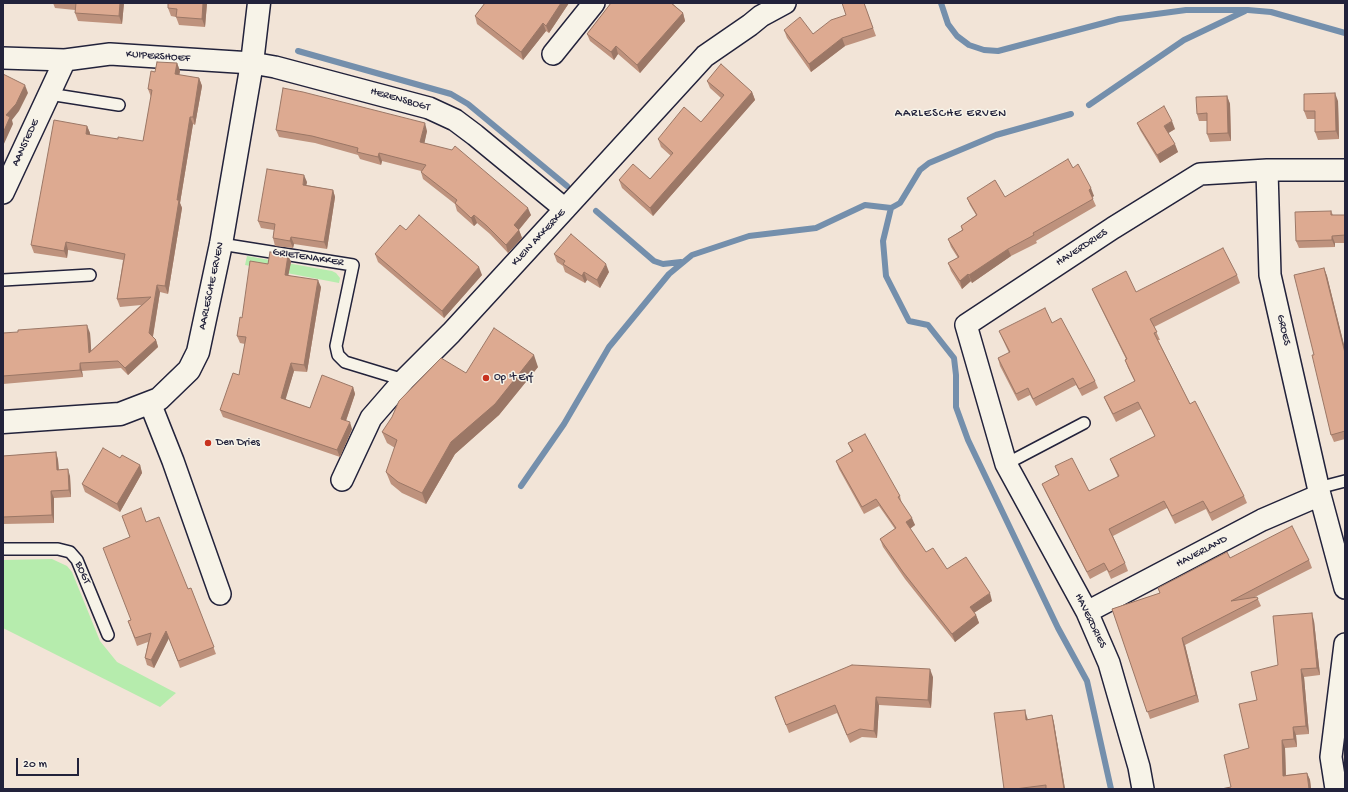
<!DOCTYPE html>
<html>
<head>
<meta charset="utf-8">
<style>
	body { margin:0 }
	#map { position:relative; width:1348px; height:792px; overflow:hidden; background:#f2e4d7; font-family:"Gochi Hand",sans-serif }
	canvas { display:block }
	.frame { position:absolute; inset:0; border:4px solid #22223b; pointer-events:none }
	.scale { position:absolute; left:16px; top:758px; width:63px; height:18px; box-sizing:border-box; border:2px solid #22223b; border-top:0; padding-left:5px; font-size:12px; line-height:14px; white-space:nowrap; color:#22223b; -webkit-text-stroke:3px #f7f3e8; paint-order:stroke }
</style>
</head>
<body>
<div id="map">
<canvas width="1348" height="792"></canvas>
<div class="frame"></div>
<div class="scale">20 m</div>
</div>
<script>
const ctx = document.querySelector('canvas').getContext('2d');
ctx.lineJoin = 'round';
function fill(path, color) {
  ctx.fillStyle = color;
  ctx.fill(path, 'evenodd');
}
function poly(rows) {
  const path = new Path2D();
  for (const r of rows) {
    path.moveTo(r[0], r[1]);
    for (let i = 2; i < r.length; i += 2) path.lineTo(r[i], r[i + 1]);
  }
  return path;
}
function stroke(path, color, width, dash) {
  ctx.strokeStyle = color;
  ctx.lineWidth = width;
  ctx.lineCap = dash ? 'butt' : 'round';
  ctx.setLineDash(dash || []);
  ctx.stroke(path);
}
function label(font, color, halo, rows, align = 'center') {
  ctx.font = font + ' "Gochi Hand",sans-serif';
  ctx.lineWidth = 3;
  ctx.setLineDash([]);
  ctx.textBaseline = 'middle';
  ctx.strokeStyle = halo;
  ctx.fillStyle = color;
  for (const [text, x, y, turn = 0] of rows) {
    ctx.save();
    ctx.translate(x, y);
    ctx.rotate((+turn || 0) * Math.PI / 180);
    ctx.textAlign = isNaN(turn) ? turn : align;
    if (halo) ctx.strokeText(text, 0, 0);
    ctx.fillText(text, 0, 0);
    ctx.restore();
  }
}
fill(poly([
	[247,256,332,271,336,273,340,278,339,283,245,265],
	[52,559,67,566,72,572,100,641,117,662,176,693,160,707,3,628,3,560]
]), '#b6ecad');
stroke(poly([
	[941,3,948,24,957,36,969,45,984,50,998,51,1119,19,1186,10,1248,10,1271,12,1345,33],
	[298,51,451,94,468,104,567,186],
	[1089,105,1184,40,1245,11],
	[891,208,883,241,886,276,909,321,928,325,954,358,956,375,956,407,968,440,1058,628,1087,681,1111,789],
	[596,211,654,261,663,264,681,262],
	[521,486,564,424,609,347,669,274,692,255,749,236,816,228,865,205,891,208,900,203,920,170,929,163,996,135,1071,114]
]), '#748fac', 6);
const lane = poly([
	[49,94,119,105],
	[221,244,353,265,336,346,338,355,345,362,404,380],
	[3,280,90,275],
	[1006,464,1084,423],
	[1318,488,1345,481],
	[3,549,58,549,70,552,77,560,108,635]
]);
const street = poly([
	[553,54,594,3],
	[3,58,65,60,110,54,252,63,275,67,429,108,455,120,475,135,565,209],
	[1267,170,1270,275,1320,495,1345,588],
	[3,193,65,60],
	[150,403,173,461,220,594],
	[342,480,371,418,404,380,451,333,565,209,705,56,750,25,761,16,785,3],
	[1087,612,1262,520,1320,495],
	[1143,789,1139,767,1109,663,1087,612,1006,464,966,325,1113,228,1200,174,1267,170,1345,170],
	[1336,789,1331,757,1345,644]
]);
const secondary = poly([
	[3,422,120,414,159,399,189,370,198,352,221,244,252,63,259,3]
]);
stroke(lane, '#22223b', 14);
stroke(street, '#22223b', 24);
stroke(secondary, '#22223b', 25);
stroke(lane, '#f7f3e8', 11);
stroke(street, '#f7f3e8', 21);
stroke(secondary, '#f7f3e8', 22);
fill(poly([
	[53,3,124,3,122,24,78,21,75,13,75,10,55,8],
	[168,3,207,3,205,27,179,25,176,17,171,16,168,8],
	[485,3,569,3,549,33,546,31,523,60,477,24,475,16],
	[611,3,672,3,683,13,685,21,640,73,618,54,614,60,590,41,587,34],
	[864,3,876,36,845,46,811,72,787,38,784,30,813,34,846,15],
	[177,63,180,71,179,75,199,78,202,86,195,125,193,124,180,203,182,208,168,294,160,292,153,337,156,340,158,347,128,375,121,368,82,371,83,377,3,384,3,393,3,333,90,333,91,351,141,305,120,307,117,299,123,260,68,250,67,258,34,253,31,245,87,126,90,133,90,135,118,139,143,141,151,97,148,89,155,72],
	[707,81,752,92,755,100,653,216,622,188,619,180,650,179,671,156,661,147,658,139,701,122,721,98,710,88],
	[1227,96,1230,104,1231,141,1210,142,1207,134,1207,121,1199,121,1197,114],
	[1338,101,1339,139,1318,140,1315,132,1315,119,1307,119,1304,111],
	[1137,123,1175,129,1168,133,1178,152,1160,163,1140,130],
	[276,130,427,131,424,143,531,215,519,230,522,238,508,253,490,234,477,223,474,226,457,211,455,204,423,179,421,172,421,171,382,161,381,165,360,159,358,155,315,143,279,137],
	[1073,168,1094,196,1092,197,1096,206,1036,241,1037,243,1011,256,972,283,971,281,962,289,951,271,948,263,958,258,951,247,948,239,962,230,961,226,976,215,970,205,967,198,1005,197],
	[307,182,306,185,333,190,335,197,327,249,294,244,293,248,275,246,273,238,274,230,261,228,258,221],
	[1331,211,1333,215,1345,215,1345,243,1335,243,1335,247,1299,248,1296,241],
	[406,230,482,275,444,318,378,262,375,254],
	[554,254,609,272,600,288,587,280,585,283,565,272,563,266,557,262],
	[288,255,291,262,288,275,321,287,307,372,294,371,285,399,310,408,353,387,355,394,346,421,352,429,340,457,223,417,220,410,239,375,245,344,240,343,237,336,268,264],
	[1324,268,1327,276,1345,349,1345,439,1334,442,1331,435,1314,355],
	[1237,275,1240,283,1154,327,1160,340,1158,340,1190,404,1244,496,1247,503,1212,521,1206,509,1175,524,1167,508,1113,536,1125,563,1128,571,1111,579,1107,570,1090,579,1045,491,1042,484,1059,475,1055,466,1089,491,1118,477,1113,466,1110,459,1155,436,1141,409,1116,422,1107,404,1104,397,1135,382,1128,368,1125,360,1126,359,1095,296,1092,289,1136,292],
	[1052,323,1095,381,1098,388,1082,396,1076,385,1036,406,1030,395,1018,401,1000,366,998,358,1009,353,1002,338,999,331],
	[538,367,499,415,455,454,426,504,402,493,391,484,386,472,395,448,387,443,382,432,466,373],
	[848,443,900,496,902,504,915,525,910,529,926,552,947,569,992,601,974,613,976,615,979,623,955,642,905,579,883,547,880,539,895,529,879,506,864,514,839,469,836,461,852,452],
	[56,452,58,460,59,470,70,476,71,497,54,498,54,523,3,524,3,456],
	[120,458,140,465,142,473,120,512,85,492,82,484],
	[146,522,188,589,191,588,216,654,180,668,169,638,154,668,147,665,145,658,148,642,137,646,128,621,131,620],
	[1230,558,1309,560,1312,568,1255,597,1257,597,1261,606,1185,645,1199,702,1150,719,1112,609,1160,593,1158,588],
	[1314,621,1320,675,1304,677,1309,734,1296,735,1297,747,1285,748,1286,775,1307,773,1310,780,1311,789,1221,789,1231,787,1249,748,1257,700,1278,665],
	[933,677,931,708,879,705,877,738,862,737,850,743,837,713,789,733,775,697],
	[1052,715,1054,723,1065,789,1004,789,1027,717,1028,720]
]), '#be927d');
fill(poly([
	[120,3,124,3,122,24,119,16],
	[203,3,207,3,205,27,202,19],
	[561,3,569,3,549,33,546,26],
	[683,13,685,21,640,73,637,65],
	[543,23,546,31,523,60,521,52],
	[842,38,845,46,811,72,809,64],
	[616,46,618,54,614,60,611,52],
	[177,63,180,71,178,82,175,74],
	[199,78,202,86,195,125,193,117],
	[25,85,28,93,19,111,12,120,13,124,3,146,3,133,6,115],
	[752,92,755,100,653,216,650,208],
	[1335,93,1338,101,1339,139,1336,131],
	[1227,96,1230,104,1231,141,1228,133],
	[190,117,193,124,180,203,182,208,168,294,165,286,177,200],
	[1172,121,1175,129,1167,134,1164,126],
	[425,123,427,131,423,150,420,142],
	[87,126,90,133,89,141,86,134],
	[1175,144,1178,152,1160,163,1157,155],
	[379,153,382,161,381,165,378,157],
	[304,175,307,182,305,192,303,185],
	[1091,188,1094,196,1091,198,1089,190],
	[333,190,335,197,327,249,324,242],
	[528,208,531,215,516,233,514,225],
	[474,215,477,223,474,226,471,218],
	[519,230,522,238,508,253,506,245],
	[1332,236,1335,243,1335,247,1332,240],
	[291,237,294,244,293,248,290,241],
	[66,242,68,250,67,258,64,251],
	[1008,249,1011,256,972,283,969,275],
	[288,255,291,262,287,282,285,275],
	[606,264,609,272,600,288,597,280],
	[479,267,482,275,444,318,442,311],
	[1324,268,1327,276,1345,349,1345,353],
	[584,272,587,280,585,283,582,276],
	[968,274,971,281,962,289,960,281],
	[318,280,321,287,307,372,304,365],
	[157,285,160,292,152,341,149,333],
	[87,325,90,333,92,361,89,353],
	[156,340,158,347,128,375,125,368],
	[534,355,538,367,499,415,455,454,426,504,422,493,451,442],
	[80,363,82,371,83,377,80,370],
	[291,363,294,371,284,405,281,398],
	[353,387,355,394,344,426,341,419],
	[350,422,352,429,340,457,337,450],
	[56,452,58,460,59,477,57,470],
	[140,465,142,473,120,512,117,504],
	[68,469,70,476,71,497,69,490],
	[51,491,54,498,54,523,52,515],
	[912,518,915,525,908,530,906,522],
	[990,593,992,601,972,614,970,607],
	[1312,613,1314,621,1320,675,1317,668],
	[976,615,979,623,955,642,952,634],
	[166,631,169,638,154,668,151,660],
	[1182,638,1185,645,1199,702,1196,695],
	[930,669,933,677,931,708,928,700],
	[1301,669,1304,677,1309,734,1306,726],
	[876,697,879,705,877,738,874,731],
	[1025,710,1027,717,1029,727,1026,720],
	[1052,715,1054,723,1065,789,1064,789],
	[1293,727,1296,735,1297,747,1294,739],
	[1282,740,1285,748,1286,783,1283,776],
	[1307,773,1310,780,1311,789,1309,789]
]), '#9b7766');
const building = poly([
	[76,3,120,3,119,16,75,13,76,3],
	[168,3,203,3,202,19,176,17,177,9,168,8,168,3],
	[485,3,561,3,546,26,543,23,521,52,475,16,485,3],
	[611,3,671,3,683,13,637,65,616,46,611,52,587,34,611,3],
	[842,3,864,3,873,28,842,38,809,64,784,30,800,17,813,34,831,20,846,15,842,3],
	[157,62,177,63,175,74,199,78,193,117,190,117,177,200,179,200,165,286,157,285,149,333,156,340,125,368,118,361,80,363,80,370,3,376,3,333,18,332,18,330,87,325,89,353,151,297,117,299,125,254,66,242,64,251,31,245,54,120,87,126,86,134,118,139,118,137,143,141,152,90,148,89,151,71,155,72,157,62],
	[721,64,752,92,650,208,619,180,633,164,650,179,673,153,658,139,684,107,701,122,724,95,707,81,721,64],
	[3,74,25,85,16,104,6,115,10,117,3,133,3,74],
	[283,88,303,92,425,123,420,142,452,150,455,146,528,208,514,225,519,230,506,245,487,226,474,215,471,218,455,203,457,200,421,172,426,165,379,153,378,157,357,152,358,148,312,136,276,130,283,88],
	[1335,93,1336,131,1315,132,1315,111,1304,111,1304,94,1335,93],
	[1227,96,1228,133,1207,134,1207,113,1197,114,1196,97,1227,96],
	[1164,106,1172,121,1164,126,1175,144,1157,155,1137,123,1164,106],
	[1068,159,1073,168,1078,164,1091,188,1089,190,1093,199,1033,233,1034,235,1008,249,969,275,968,274,960,281,948,263,959,257,948,239,963,230,961,226,977,215,967,198,995,180,1005,197,1068,159],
	[267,169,304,175,303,185,333,190,324,242,291,237,290,241,273,238,275,224,258,221,267,169],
	[1331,211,1331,215,1345,215,1345,235,1332,236,1332,240,1296,241,1295,212,1331,211],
	[419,215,479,267,442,311,375,254,400,225,406,230,419,215],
	[571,234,606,264,597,280,584,272,582,276,563,264,565,261,554,254,571,234],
	[1223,248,1237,275,1150,319,1157,332,1154,333,1190,404,1195,401,1244,496,1210,513,1203,501,1172,516,1164,501,1109,529,1125,563,1109,572,1104,563,1087,572,1042,484,1059,475,1055,466,1072,458,1089,491,1119,476,1110,459,1155,436,1138,402,1113,414,1104,397,1135,381,1125,360,1127,359,1092,289,1126,271,1136,292,1223,248],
	[270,252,288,255,285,275,318,280,304,365,291,363,281,398,310,408,322,375,353,387,341,419,350,422,337,450,220,410,233,373,239,375,246,337,237,336,240,317,242,318,250,261,268,264,270,252],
	[1324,268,1345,353,1345,431,1331,435,1312,355,1314,355,1294,275,1324,268],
	[1045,308,1052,323,1061,318,1095,381,1079,389,1073,378,1033,399,1028,388,1016,394,998,358,1010,352,999,331,1045,308],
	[494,328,534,355,495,404,451,442,422,493,398,482,386,472,397,440,382,432,392,417,399,401,441,358,466,373,494,328],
	[865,434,900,496,898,497,912,518,906,522,926,552,933,548,947,569,966,557,990,593,970,607,976,615,952,634,903,572,880,539,896,528,876,499,862,507,836,461,853,451,848,443,865,434],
	[103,448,120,458,122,455,140,465,117,504,82,484,103,448],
	[56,452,57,470,68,469,69,490,51,491,52,515,3,517,3,456,56,452],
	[141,508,146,522,159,517,188,589,191,588,214,647,178,661,166,631,151,660,145,658,151,633,135,638,128,621,131,620,103,548,130,537,122,516,141,508],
	[1292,526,1309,560,1231,601,1257,597,1258,599,1182,638,1196,695,1147,712,1112,609,1160,593,1158,588,1227,552,1230,558,1292,526],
	[1312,613,1317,668,1301,669,1306,726,1293,727,1294,739,1282,740,1283,776,1307,773,1309,789,1221,789,1231,787,1224,755,1249,748,1239,704,1257,700,1251,672,1278,665,1273,616,1312,613],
	[852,665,930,669,928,700,876,697,874,731,860,729,847,735,835,705,786,725,775,697,852,665],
	[1025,710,1026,720,1052,715,1064,789,1046,789,1046,785,1015,789,1004,789,994,713,1025,710]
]);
fill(building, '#ddaa91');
stroke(building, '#9b7766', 1);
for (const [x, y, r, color] of [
	[486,378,4,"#c8321e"],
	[208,443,4,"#c8321e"]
]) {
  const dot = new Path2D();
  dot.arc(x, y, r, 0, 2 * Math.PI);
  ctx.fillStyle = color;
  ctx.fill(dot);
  stroke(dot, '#f7f3e8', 1.5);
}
label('11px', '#22223b', '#f7f3e8', [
	["KUIPERSHOEF",158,57,4],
	["HERENSBOGT",400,100,16],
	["AANSTEDE",26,143,-65],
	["KLEIN AKKERKE",539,238,-47],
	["HAVERDRIES",1082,248,-33],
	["GRIETENAKKER",308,258,9],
	["AARLESCHE ERVEN",212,286,-78],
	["GROES",1283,330,77],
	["HAVERLAND",1202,552,-28],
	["BOGT",82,573,66],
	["HAVERDRIES",1090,621,64]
]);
label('11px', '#22223b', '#f7f3e8', [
	["Op 't Erf",494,378],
	["Den Dries",216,443]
], 'left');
ctx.letterSpacing = '1px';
label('12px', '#22223b', '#f7f3e8', [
	["AARLESCHE ERVEN",951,114]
]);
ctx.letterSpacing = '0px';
</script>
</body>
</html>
